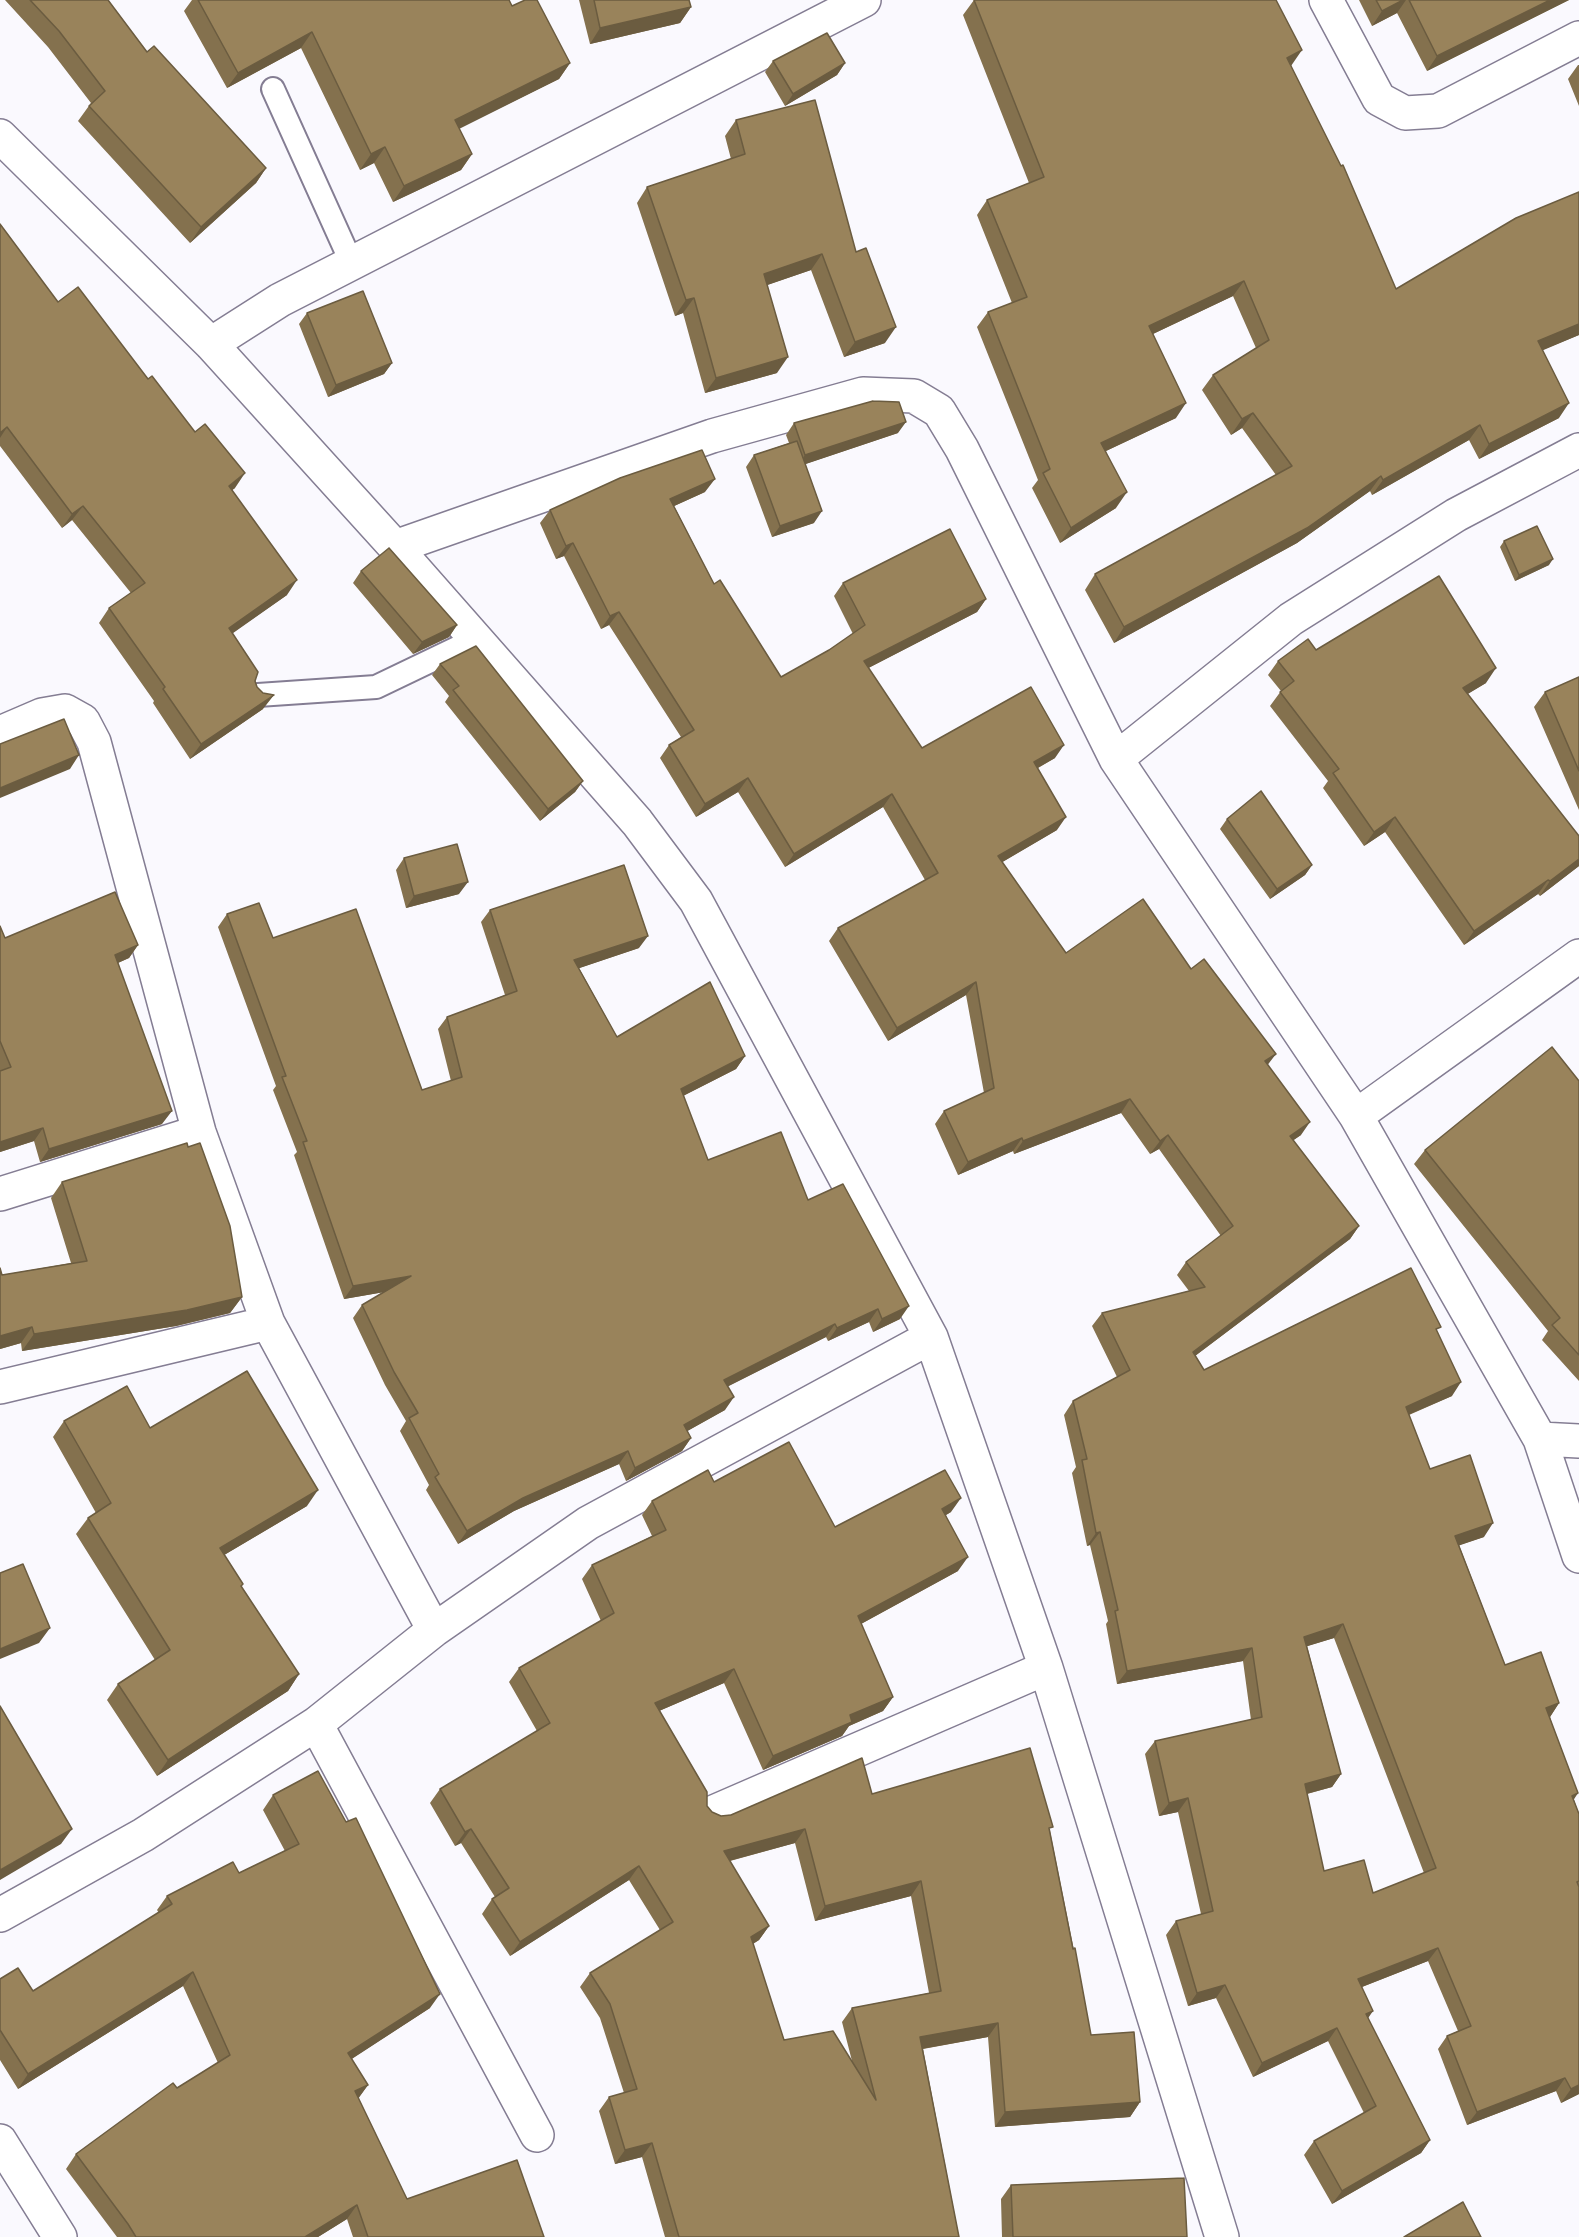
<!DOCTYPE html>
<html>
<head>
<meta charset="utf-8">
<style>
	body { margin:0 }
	canvas { display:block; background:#faf9fe }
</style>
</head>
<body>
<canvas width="1579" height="2237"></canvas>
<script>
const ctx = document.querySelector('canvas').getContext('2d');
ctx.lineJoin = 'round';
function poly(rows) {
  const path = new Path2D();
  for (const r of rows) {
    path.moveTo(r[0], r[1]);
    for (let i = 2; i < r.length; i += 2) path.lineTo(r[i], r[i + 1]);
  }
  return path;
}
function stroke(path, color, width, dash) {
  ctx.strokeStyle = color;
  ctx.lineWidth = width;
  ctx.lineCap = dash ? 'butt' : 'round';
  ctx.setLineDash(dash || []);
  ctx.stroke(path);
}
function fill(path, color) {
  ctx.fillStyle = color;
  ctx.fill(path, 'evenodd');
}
const lane = poly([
	[273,89,352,264],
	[258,695,376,687,476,639]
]);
const street = poly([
	[1326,0,1379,99,1405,113,1438,111,1579,38],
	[0,136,211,344,395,547,637,822,696,901,931,1337,1046,1668,1222,2237],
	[211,344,280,300,864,0],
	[395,547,712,436,863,394,914,396,939,411,962,449,1116,759,1356,1116,1540,1439,1579,1556],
	[0,733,42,715,65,711,83,721,94,742,199,1132,268,1323,434,1630],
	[1116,759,1291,619,1456,515,1579,450],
	[1356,1116,1579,956],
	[0,1194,199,1132],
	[0,1387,268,1323],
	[1540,1439,1579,1441],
	[316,1724,537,2135],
	[714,1812,1046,1668],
	[0,1915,143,1835,316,1724,434,1630,588,1523,931,1337],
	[0,2141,60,2237]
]);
stroke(lane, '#847d93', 26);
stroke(street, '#847d93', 36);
stroke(lane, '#fff', 22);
stroke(street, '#fff', 33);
fill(poly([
	[5,0,108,0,147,52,266,168,256,183,190,243,78,121,91,103,48,47],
	[192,0,509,0,512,6,570,63,559,79,459,128,472,154,461,170,393,202,374,163,360,170,301,48,227,88,184,11],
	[579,0,689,0,691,7,680,23,590,44],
	[974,0,1291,66,1396,289,1579,192,1579,335,1542,350,1559,418,1479,459,1469,440,1372,495,1370,491,1297,543,1114,643,1085,590,1095,574,1276,475,1242,428,1231,435,1202,390,1213,375,1256,348,1233,296,1153,334,1176,418,1106,451,1116,508,1060,543,1032,488,1038,480,977,327,988,312,1012,303,977,215,987,200,1029,183,963,15],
	[1359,0,1569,0,1427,71,1397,13,1372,26],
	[773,61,845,63,837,75,785,106,765,72],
	[1578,65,1579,65,1579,106,1568,79],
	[736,120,856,252,885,343,844,357,811,270,767,285,777,373,705,393,683,313,675,316,637,203,647,187,731,159,725,136],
	[0,224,58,302,148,379,235,488,232,490,287,595,232,633,255,681,263,709,190,759,153,703,154,701,99,623,109,608,131,593,72,520,62,528,0,446],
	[307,313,392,363,384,374,328,397,299,324],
	[794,423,898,433,805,464,814,523,772,537,746,467,754,455,789,443,786,435],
	[705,492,674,506,714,584,781,677,829,650,853,634,834,596,843,583,986,599,977,612,868,668,922,748,1055,758,1038,768,1057,830,1002,862,1066,953,1191,969,1268,1065,1301,1135,1293,1140,1359,1226,1350,1239,1195,1356,1204,1370,1437,1332,1452,1396,1409,1415,1430,1469,1484,1537,1459,1545,1505,1665,1559,1703,1550,1717,1574,1800,1579,1814,1579,2094,1561,2103,1556,2091,1467,2125,1438,2049,1447,2036,1458,2031,1428,1961,1362,1987,1368,2018,1430,2140,1421,2153,1332,2204,1304,2155,1314,2141,1364,2113,1328,2041,1253,2077,1216,1998,1188,2006,1166,1935,1176,1921,1201,1914,1178,1812,1159,1816,1145,1754,1155,1741,1251,1720,1243,1661,1117,1684,1106,1624,1108,1621,1090,1545,1087,1546,1072,1473,1076,1467,1064,1415,1073,1401,1117,1377,1092,1326,1102,1313,1189,1291,1177,1275,1186,1262,1221,1236,1159,1149,1150,1154,1121,1113,1014,1154,1013,1151,958,1175,935,1124,944,1111,984,1093,966,995,888,1041,829,941,838,928,925,880,883,807,785,867,738,792,696,817,660,758,669,745,681,737,609,625,601,629,564,556,556,559,540,523,550,510],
	[1334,1638,1424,1873,1373,1893,1324,1871,1307,1794,1332,1787,1341,1774,1307,1646],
	[1504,541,1549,565,1515,581,1500,547],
	[361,571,457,625,449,637,413,654,353,583],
	[1316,650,1486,683,1467,694,1579,866,1540,896,1538,894,1464,945,1385,832,1364,846,1323,788,1328,781,1270,706,1281,691,1268,675,1278,661],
	[440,664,583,781,575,792,540,821,445,702,449,696,432,675],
	[1579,677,1579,810,1534,707,1545,692],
	[1227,819,1312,865,1305,875,1270,899,1220,829],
	[404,858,459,894,406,908,396,870],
	[490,910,639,948,579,968,617,1037,745,1056,736,1069,683,1096,708,1160,808,1200,900,1319,873,1332,869,1322,828,1341,826,1337,728,1386,725,1410,687,1431,691,1438,682,1451,626,1481,619,1464,514,1511,458,1544,426,1490,429,1485,400,1431,406,1421,385,1385,353,1318,362,1305,384,1292,344,1299,294,1155,297,1152,273,1090,276,1086,218,927,227,914,273,938,422,1090,451,1081,438,1029,447,1017,505,995,481,922],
	[0,926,5,938,138,945,129,958,118,963,162,1124,40,1162,34,1141,0,1152],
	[1579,1081,1579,1381,1542,1340,1548,1331,1414,1164,1425,1150],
	[62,1182,242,1297,230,1313,176,1326,22,1351,21,1343,0,1349,0,1268,2,1275,71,1263,51,1198],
	[64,1421,150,1428,307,1506,224,1555,243,1584,241,1587,299,1674,288,1691,157,1776,107,1700,118,1684,155,1660,76,1534,88,1518,96,1513,53,1437],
	[714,1482,835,1527,951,1512,946,1515,958,1571,861,1624,893,1697,883,1711,849,1726,842,1736,763,1770,724,1683,659,1711,707,1806,712,1812,721,1816,872,1794,1050,1831,1091,2035,1140,2102,1130,2117,995,2127,988,2037,923,2049,959,2237,665,2237,642,2157,615,2164,599,2111,609,2097,624,2093,600,2018,580,1987,590,1973,660,1930,629,1880,510,1956,482,1914,492,1899,495,1897,461,1843,455,1846,430,1803,440,1789,537,1731,509,1682,519,1668,601,1621,582,1579,592,1565,652,1536,642,1515,652,1501],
	[795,1843,815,1921,911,1896,929,1993,852,2008,842,2022,852,2061,784,2040,753,1944,759,1940,769,1926,730,1861],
	[273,1795,430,2008,351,2059,368,2085,358,2098,407,2199,544,2237,353,2237,347,2219,318,2237,117,2237,66,2169,76,2154,218,2063,183,1986,18,2089,0,2060,0,1979,33,1991,159,1913,157,1910,167,1896,239,1873,285,1851,263,1810],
	[1011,2185,1187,2237,1002,2237,1001,2199]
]), '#84714e');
fill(poly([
	[1403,0,1406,0,1397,13,1372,26,1382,11],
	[1550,0,1569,0,1427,71,1437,56],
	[691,7,680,23,590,44,600,28],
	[312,32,301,48,227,88,238,73],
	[1302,50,1291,66,1287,58],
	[570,63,559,79,445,136,455,120],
	[845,63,837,75,785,106,793,94],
	[385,147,374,163,360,170,371,154],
	[472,154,461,170,393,202,404,186],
	[266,168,256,183,190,243,201,227],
	[822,254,811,270,753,290,764,274],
	[1244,281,1233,296,1138,341,1149,326],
	[694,298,683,313,675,316,686,300],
	[1579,324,1579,335,1527,357,1538,341],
	[896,327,885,343,844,357,855,342],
	[788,357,777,373,705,393,716,378],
	[392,363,384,374,328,397,336,385],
	[1186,403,1176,418,1091,458,1101,443],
	[1569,403,1559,418,1479,459,1489,444],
	[1253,413,1242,428,1231,435,1242,419],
	[906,422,898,433,797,467,805,455],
	[1480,425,1469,440,1372,495,1383,480],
	[7,427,0,438,0,433],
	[245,473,235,488,219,500,229,486],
	[1381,476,1370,491,1297,543,1114,643,1124,627],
	[715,479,705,492,661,512,670,499],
	[1127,492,1116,508,1060,543,1071,528],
	[83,506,72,520,62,528,72,514],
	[822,511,814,523,772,537,780,526],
	[573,543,564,556,556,559,566,546],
	[1553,559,1549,565,1515,581,1519,575],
	[297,580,287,595,219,643,229,628],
	[986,599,977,612,855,675,864,661],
	[619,612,609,625,601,629,610,616],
	[457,625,449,637,413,654,422,642],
	[1496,668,1486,683,1453,703,1463,688],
	[274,695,263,709,190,759,201,744],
	[1064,745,1055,758,1025,775,1034,762],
	[79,755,70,769,0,798,0,788],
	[748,778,738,792,696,817,705,804],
	[583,781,575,792,540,821,548,809],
	[892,794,883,807,785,867,794,854],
	[1066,817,1057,830,989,870,998,856],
	[1395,817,1385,832,1364,846,1374,832],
	[1579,859,1579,866,1540,896,1550,881],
	[1312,865,1305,875,1270,899,1277,889],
	[1548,880,1538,894,1464,945,1474,931],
	[468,882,459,894,406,908,414,896],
	[648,936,639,948,565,973,574,960],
	[138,945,129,958,106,968,115,955],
	[976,982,966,995,888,1041,897,1028],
	[1276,1054,1266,1067,1265,1061],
	[745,1056,736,1069,671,1102,681,1089],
	[1130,1099,1121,1113,1014,1154,1023,1141],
	[172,1111,162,1124,40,1162,49,1149],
	[1310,1122,1301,1135,1281,1149,1290,1136],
	[43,1128,34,1141,0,1152,0,1142],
	[1168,1135,1159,1149,1150,1154,1160,1141],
	[1022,1138,1013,1151,958,1175,968,1162],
	[1359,1226,1350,1239,1183,1365,1193,1352],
	[411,1276,402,1289,344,1299,353,1286],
	[242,1297,230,1313,176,1326,22,1351,34,1334],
	[909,1306,900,1319,873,1332,882,1319],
	[878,1309,869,1322,828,1341,837,1328],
	[835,1324,826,1337,715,1393,724,1380],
	[32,1327,21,1343,0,1349,0,1336],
	[1461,1382,1452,1396,1396,1420,1406,1407],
	[734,1397,725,1410,675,1438,684,1425],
	[691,1438,682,1451,626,1481,635,1468],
	[628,1451,619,1464,514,1511,458,1544,467,1531,523,1498],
	[318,1490,307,1506,209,1564,220,1548],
	[961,1498,951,1512,932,1523,942,1509],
	[1493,1523,1484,1537,1446,1550,1455,1536],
	[1100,1532,1090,1545,1087,1546,1096,1533],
	[968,1557,958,1571,848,1631,858,1616],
	[1343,1624,1334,1638,1295,1650,1304,1637],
	[50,1628,39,1643,0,1659,0,1649],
	[1252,1648,1243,1661,1117,1684,1127,1671],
	[734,1669,724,1683,645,1717,655,1703],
	[299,1674,288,1691,157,1776,168,1760],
	[893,1697,883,1711,849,1726,842,1736,763,1770,773,1756,850,1715],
	[1559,1703,1550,1717,1537,1721,1546,1708],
	[1341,1774,1332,1787,1295,1797,1305,1784],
	[1578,1793,1569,1807,1572,1796],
	[1188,1798,1178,1812,1159,1816,1169,1803],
	[72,1829,61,1844,0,1880,0,1870],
	[471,1829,461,1843,455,1846,465,1832],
	[805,1829,795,1843,714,1865,724,1851],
	[639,1866,629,1880,510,1956,520,1942],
	[921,1881,911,1896,815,1921,825,1906],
	[769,1926,759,1940,741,1951,751,1937],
	[1438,1948,1428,1961,1349,1992,1358,1979],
	[193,1972,183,1986,18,2089,28,2074],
	[1225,1985,1216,1998,1188,2006,1197,1993],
	[440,1994,430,2008,338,2068,348,2053],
	[1373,2011,1364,2024,1366,2014],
	[998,2023,988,2037,910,2051,920,2037],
	[1337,2028,1328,2041,1253,2077,1262,2063],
	[1565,2078,1556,2091,1467,2125,1477,2112],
	[368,2085,358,2099,355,2091],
	[1579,2085,1579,2094,1561,2103,1571,2089],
	[1140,2102,1130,2117,995,2127,1005,2112],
	[1430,2140,1421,2153,1332,2204,1342,2191],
	[652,2143,642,2157,615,2164,625,2150],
	[357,2205,347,2219,318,2237,305,2237]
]), '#6b5c40');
const building = poly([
	[30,0,108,0,147,52,154,46,266,168,201,227,89,106,105,91,59,31,30,0],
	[198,0,509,0,512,6,525,0,537,0,570,63,455,120,472,154,404,186,385,147,371,154,312,32,238,73,198,0],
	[594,0,689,0,691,7,600,28,594,0],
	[974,0,1276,0,1302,50,1287,58,1341,166,1343,165,1396,289,1516,218,1579,192,1579,324,1538,341,1569,403,1489,444,1480,425,1383,480,1381,476,1307,528,1124,627,1095,574,1292,466,1253,413,1242,419,1213,375,1269,340,1244,281,1149,326,1186,403,1101,443,1127,492,1071,528,1043,473,1050,469,988,312,1027,297,987,200,1044,177,974,0],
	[1376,0,1403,0,1382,11,1376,0],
	[1409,0,1550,0,1437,56,1409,0],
	[827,33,845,63,793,94,773,61,827,33],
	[815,100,856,252,866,248,896,327,855,342,822,254,764,274,788,357,716,378,694,298,686,300,647,187,745,154,736,120,815,100],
	[0,224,58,302,78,287,148,379,152,376,195,432,205,424,245,473,229,486,297,580,229,628,258,672,255,681,257,687,263,693,274,695,201,744,163,689,165,687,109,608,145,583,83,506,72,514,7,427,0,433,0,224],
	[363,291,392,363,336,385,307,313,363,291],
	[873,401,899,402,906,422,805,455,794,423,873,401],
	[797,441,822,511,780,526,754,455,797,441],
	[702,450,715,479,670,499,714,584,720,580,781,677,829,650,865,625,843,583,950,529,986,599,864,661,922,748,1031,687,1064,745,1034,762,1066,817,998,856,1066,953,1143,899,1191,969,1204,959,1276,1054,1265,1061,1310,1122,1290,1136,1359,1226,1193,1352,1204,1370,1411,1268,1441,1327,1436,1329,1461,1382,1406,1407,1430,1469,1470,1455,1493,1523,1455,1536,1505,1665,1541,1652,1559,1703,1546,1708,1578,1793,1572,1796,1579,1814,1579,1881,1577,1882,1579,1887,1579,2085,1571,2089,1565,2078,1477,2112,1447,2036,1471,2026,1438,1948,1358,1979,1373,2011,1366,2014,1430,2140,1342,2191,1314,2141,1376,2106,1337,2028,1262,2063,1225,1985,1197,1993,1176,1921,1213,1911,1188,1798,1169,1803,1155,1741,1262,1717,1252,1648,1127,1671,1115,1611,1118,1610,1100,1532,1096,1533,1082,1460,1087,1459,1073,1401,1130,1370,1102,1313,1205,1287,1186,1262,1233,1226,1168,1135,1160,1141,1130,1099,1023,1141,1022,1138,968,1162,944,1111,994,1088,976,982,897,1028,838,928,938,873,892,794,794,854,748,778,705,804,669,745,694,730,619,612,610,616,573,543,566,546,550,510,620,478,702,450],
	[1343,1624,1436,1868,1373,1893,1364,1860,1324,1871,1305,1784,1341,1774,1304,1637,1343,1624],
	[1537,526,1553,559,1519,575,1504,541,1537,526],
	[389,548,457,625,422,642,361,571,389,548],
	[1439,576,1496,668,1463,688,1579,836,1579,859,1550,881,1548,880,1474,931,1395,817,1374,832,1333,773,1339,769,1280,692,1294,681,1278,661,1308,639,1316,650,1439,576],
	[476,646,583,781,548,809,453,690,459,686,440,664,476,646],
	[1579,677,1579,771,1545,692,1579,677],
	[64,719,79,755,0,788,0,744,64,719],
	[1261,791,1312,865,1277,889,1227,819,1261,791],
	[457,844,468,882,414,896,404,858,457,844],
	[624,865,648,936,574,960,617,1037,710,982,745,1056,681,1089,708,1160,781,1132,808,1200,843,1184,909,1306,882,1319,878,1309,837,1328,835,1324,724,1380,734,1397,684,1425,691,1438,635,1468,628,1451,523,1498,467,1531,435,1477,439,1474,409,1418,418,1413,394,1372,362,1305,411,1276,353,1286,303,1142,307,1141,282,1077,286,1076,227,914,259,903,273,938,356,909,422,1090,462,1077,447,1017,517,991,490,910,624,865],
	[115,892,138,945,115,955,172,1111,49,1149,43,1128,0,1142,0,1071,11,1067,0,1041,0,926,5,938,115,892],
	[1552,1047,1579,1081,1579,1355,1552,1325,1560,1318,1425,1150,1552,1047],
	[187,1143,188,1147,200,1143,230,1226,242,1297,187,1310,34,1334,32,1327,0,1336,0,1268,2,1275,87,1261,62,1182,187,1143],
	[247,1371,318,1490,220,1548,243,1584,241,1586,299,1674,168,1760,118,1684,170,1650,88,1518,111,1503,64,1421,127,1386,150,1428,247,1371],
	[789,1442,835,1527,945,1470,961,1498,942,1509,968,1557,858,1616,893,1697,850,1715,852,1722,773,1756,734,1669,655,1703,707,1792,707,1806,712,1812,721,1816,731,1815,862,1758,872,1794,1030,1748,1053,1827,1049,1828,1073,1949,1075,1948,1091,2035,1134,2032,1140,2102,1005,2112,998,2023,920,2037,959,2237,679,2237,652,2143,625,2150,609,2097,637,2089,610,2004,590,1973,673,1922,639,1866,520,1942,492,1899,509,1888,471,1829,465,1832,440,1789,550,1723,519,1668,614,1613,592,1565,666,1530,652,1501,708,1470,714,1482,789,1442],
	[805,1829,825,1906,921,1881,941,1991,852,2008,876,2100,833,2031,784,2040,751,1937,769,1926,724,1851,805,1829],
	[23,1564,50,1628,0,1649,0,1573,23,1564],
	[0,1706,72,1829,0,1870,0,1706],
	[318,1771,346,1822,356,1818,440,1994,348,2053,368,2085,355,2091,407,2199,517,2160,544,2237,368,2237,357,2205,305,2237,136,2237,128,2224,76,2154,173,2083,177,2088,230,2055,193,1972,28,2074,0,2030,0,1979,18,1968,33,1991,172,1904,167,1896,233,1862,239,1873,299,1844,273,1795,318,1771],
	[1184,2178,1187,2237,1013,2237,1011,2185,1184,2178],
	[1463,2202,1481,2237,1404,2237,1463,2202]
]);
fill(building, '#99835b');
stroke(building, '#6b5c40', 1.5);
</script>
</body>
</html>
